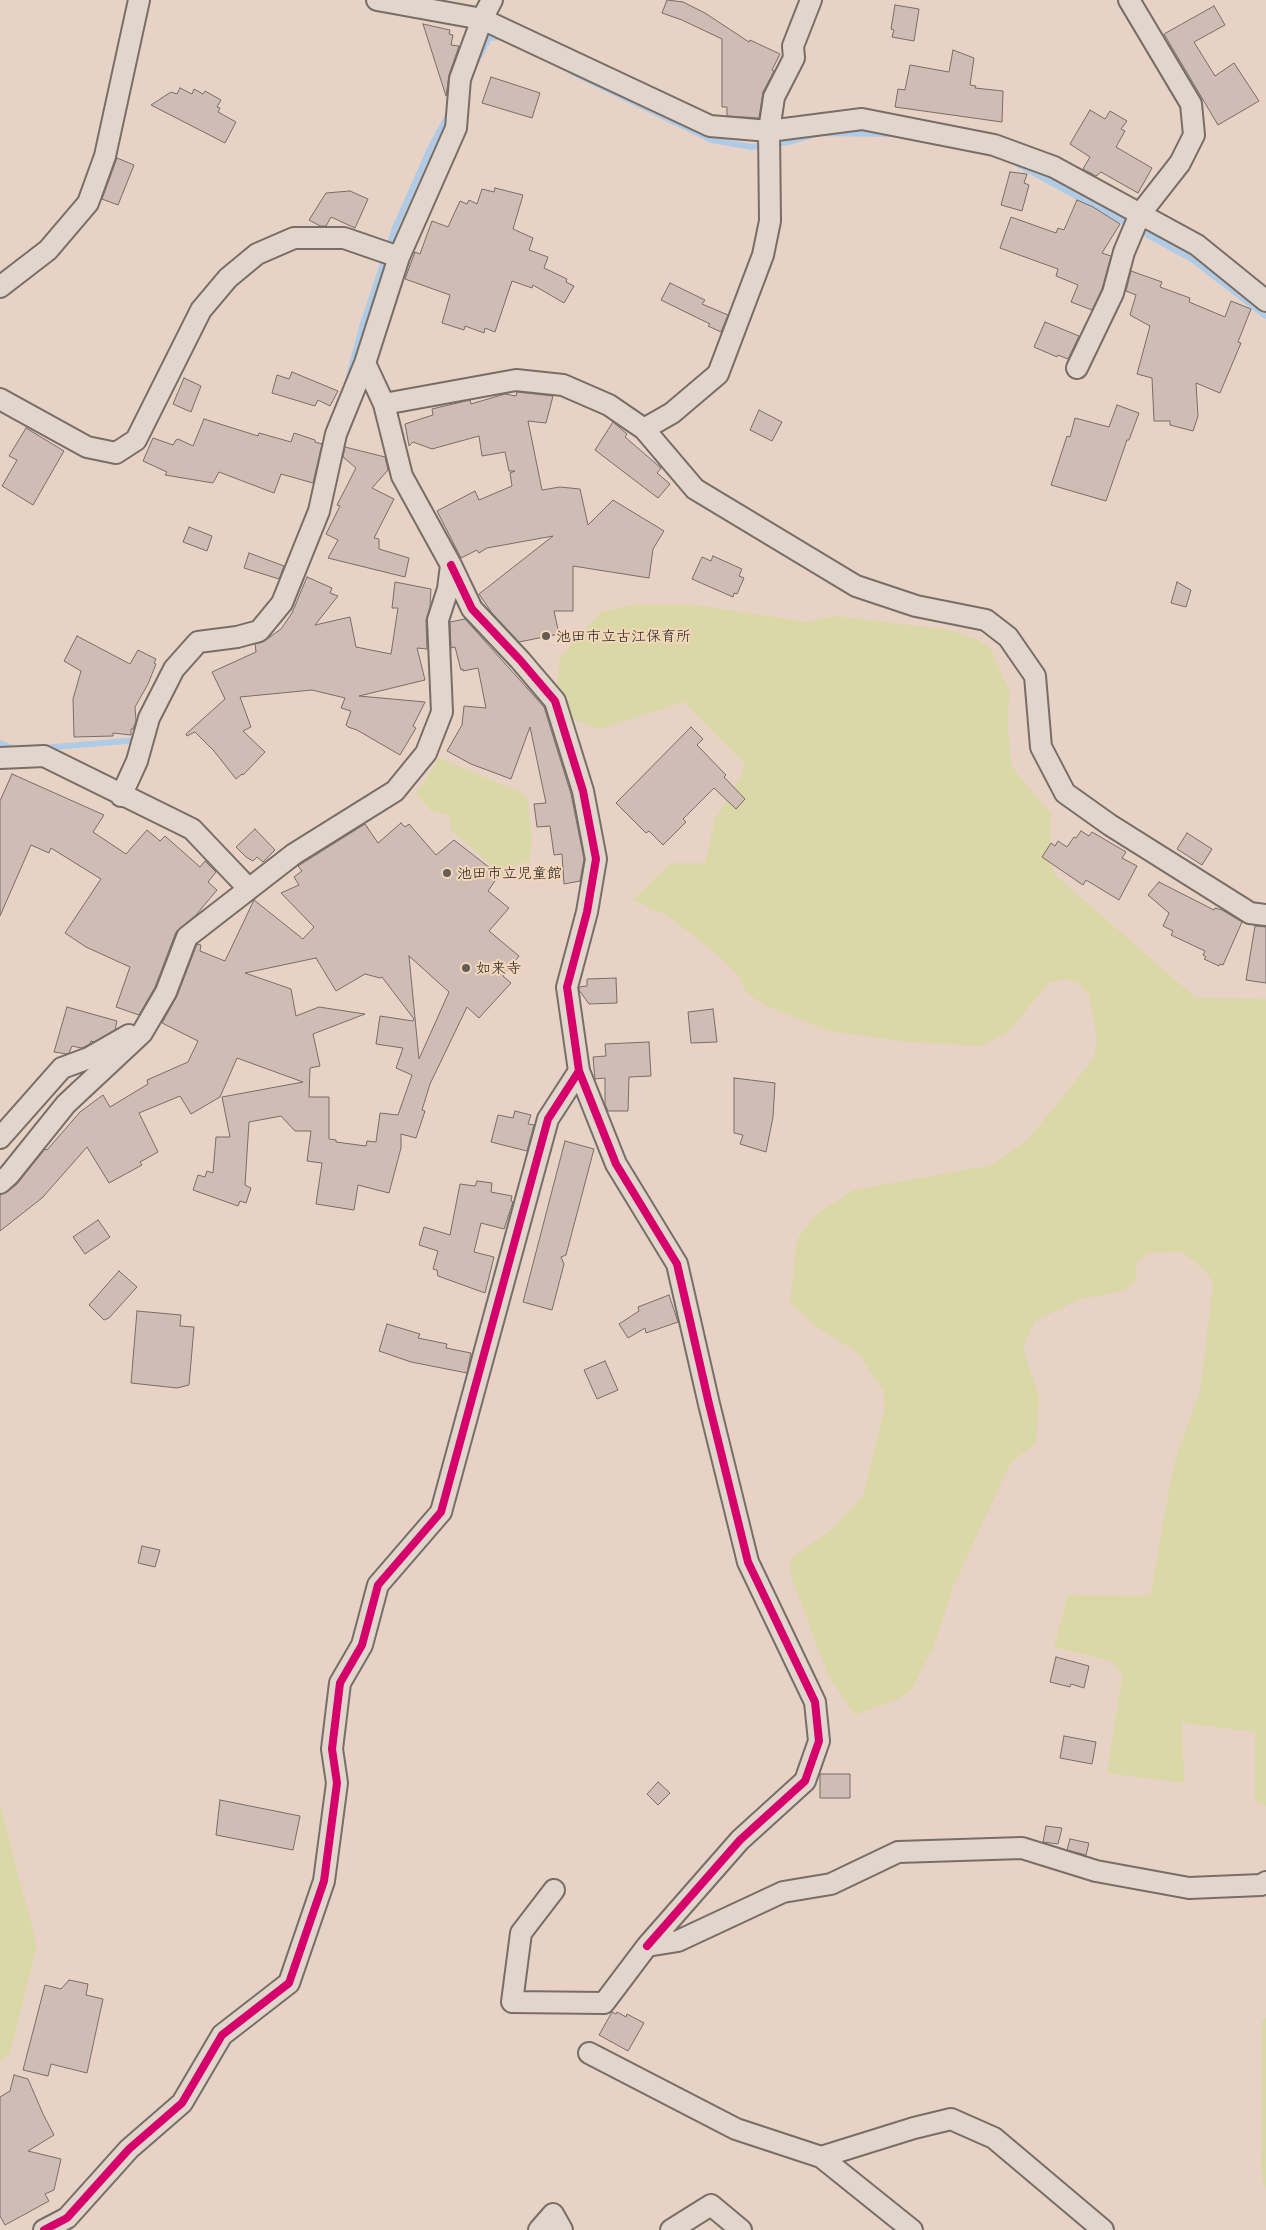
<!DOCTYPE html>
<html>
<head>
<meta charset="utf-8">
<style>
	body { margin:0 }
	canvas { display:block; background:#e7d2c5 }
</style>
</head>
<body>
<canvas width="1266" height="2230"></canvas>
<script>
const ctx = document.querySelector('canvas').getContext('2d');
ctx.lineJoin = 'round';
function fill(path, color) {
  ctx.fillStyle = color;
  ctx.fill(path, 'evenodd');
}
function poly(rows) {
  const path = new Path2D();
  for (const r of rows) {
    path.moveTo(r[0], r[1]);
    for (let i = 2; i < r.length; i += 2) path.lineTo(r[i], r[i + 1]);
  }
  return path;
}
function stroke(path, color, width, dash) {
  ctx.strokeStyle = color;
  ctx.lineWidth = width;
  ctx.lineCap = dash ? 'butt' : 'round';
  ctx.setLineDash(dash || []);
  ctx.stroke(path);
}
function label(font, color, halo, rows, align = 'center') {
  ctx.font = font + ' Mali,"Klee One",sans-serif';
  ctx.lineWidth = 4;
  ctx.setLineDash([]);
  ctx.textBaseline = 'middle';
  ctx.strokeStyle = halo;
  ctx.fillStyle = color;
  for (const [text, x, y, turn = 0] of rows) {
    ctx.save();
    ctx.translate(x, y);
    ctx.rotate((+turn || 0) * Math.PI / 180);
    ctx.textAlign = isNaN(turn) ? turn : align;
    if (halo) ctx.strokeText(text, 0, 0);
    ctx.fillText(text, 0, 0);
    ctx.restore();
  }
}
fill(poly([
	[632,605,696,605,806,622,836,616,950,630,978,640,990,648,1010,692,1007,721,1012,767,1051,814,1050,860,1055,875,1196,998,1266,999,1266,1806,1255,1801,1255,1732,1182,1723,1184,1783,1107,1773,1122,1677,1113,1662,1054,1647,1068,1595,1150,1596,1174,1463,1200,1391,1213,1284,1206,1271,1182,1252,1148,1253,1137,1263,1136,1280,1125,1291,1080,1299,1035,1321,1023,1348,1039,1396,1036,1444,1011,1462,953,1587,934,1646,912,1689,898,1699,855,1715,828,1675,790,1573,791,1558,831,1530,863,1496,885,1406,883,1391,857,1352,815,1326,790,1302,797,1240,815,1215,854,1190,987,1166,1002,1158,1028,1139,1087,1067,1095,1054,1097,1040,1089,995,1080,984,1066,979,1049,983,1008,1032,981,1046,907,1042,829,1031,769,1007,756,1000,744,989,739,976,717,954,668,916,633,900,671,863,705,863,715,819,740,778,745,764,684,702,600,729,572,719,555,701,560,657,601,612],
	[439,758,523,793,528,800,532,838,529,863,518,863,507,879,450,829,450,815,431,811,417,795,417,792],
	[0,1804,37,1946,10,2054,0,2061],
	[1266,2017,1266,2190,1261,2173,1262,2021]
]), '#dad8a7');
stroke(poly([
	[474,66,489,38,500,37,505,39],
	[572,72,712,140,751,147,788,142,784,132],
	[788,142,820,133,891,134],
	[1012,161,1192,259,1266,316],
	[348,380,362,327,395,228,431,147,450,112],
	[0,743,17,750],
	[42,748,139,740]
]), '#b0cbe6', 6);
const building = poly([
	[667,0,683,2,705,13,749,42,750,40,780,54,772,70,774,71,763,92,759,118,727,116,727,107,722,107,722,39,682,20,662,13,667,0],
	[895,5,919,9,914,41,892,37,894,30,891,29,895,5],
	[1214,6,1225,25,1194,42,1215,76,1234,63,1259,101,1218,125,1164,34,1214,6],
	[423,24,450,30,449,34,453,35,451,45,459,46,449,75,446,96,423,24],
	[953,50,974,58,970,85,976,86,975,88,1003,91,1002,122,895,107,898,89,905,90,910,65,949,72,953,50],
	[491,77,540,93,532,118,482,103,491,77],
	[180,88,192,94,194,89,203,94,205,91,221,100,217,107,220,108,218,112,236,122,225,143,151,105,171,92,177,94,180,88],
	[1090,110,1105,119,1110,111,1127,121,1121,129,1125,131,1116,147,1152,168,1138,193,1101,172,1096,176,1083,169,1090,157,1070,144,1090,110],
	[117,158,134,165,118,205,102,199,117,158],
	[1010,172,1027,174,1024,183,1029,185,1022,211,1001,205,1010,172],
	[495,188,523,195,513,229,533,238,529,250,548,257,544,268,567,279,566,282,574,286,564,303,533,285,532,288,512,281,495,332,485,328,484,333,465,326,464,330,442,323,450,295,405,279,415,252,420,254,432,221,448,227,460,201,467,204,469,200,477,204,482,189,494,192,495,188],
	[350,191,368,199,355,228,331,217,326,226,320,226,309,220,326,193,350,191],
	[1077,200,1093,207,1120,224,1102,253,1111,256,1102,289,1092,310,1071,302,1078,285,1056,276,1058,269,1000,248,1011,217,1056,233,1058,228,1064,230,1077,200],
	[1131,271,1162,282,1160,287,1190,298,1189,302,1225,317,1231,301,1251,309,1238,342,1241,343,1220,393,1196,383,1198,416,1193,431,1170,425,1170,421,1154,421,1152,378,1137,374,1150,326,1130,315,1136,295,1126,291,1131,271],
	[670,283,705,300,702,304,728,315,721,332,708,326,710,324,661,300,670,283],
	[1045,322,1079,336,1068,359,1058,355,1057,357,1034,347,1045,322],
	[292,372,338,391,330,406,318,400,315,406,272,393,277,375,289,379,292,372],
	[184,378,201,386,191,412,173,404,184,378],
	[517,392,553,396,546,423,528,421,542,490,560,487,580,489,588,525,613,500,664,531,653,549,649,578,573,566,573,611,554,611,559,634,519,642,492,613,479,594,553,536,487,548,479,553,477,550,461,558,437,511,475,491,479,500,512,486,510,473,515,471,509,471,505,452,482,456,479,436,432,449,413,442,409,446,405,424,433,415,432,409,470,400,471,404,505,394,516,396,517,392],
	[1117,405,1139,413,1129,440,1127,440,1106,501,1051,485,1067,436,1070,437,1075,418,1109,427,1117,405],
	[759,410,782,422,772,441,750,430,759,410],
	[204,419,258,436,259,433,291,442,294,433,315,440,315,442,322,444,313,483,281,474,274,493,219,472,213,483,165,475,167,472,143,461,153,438,173,445,176,440,178,439,193,446,204,419],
	[613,422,627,434,625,437,661,468,657,473,670,484,658,498,595,450,613,422],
	[26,428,64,451,33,505,2,486,17,460,9,456,26,428],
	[345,447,385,457,388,470,372,488,394,499,374,538,379,539,379,549,409,558,405,577,328,558,338,540,326,534,340,506,337,505,356,468,343,457,345,447],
	[189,527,212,536,207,551,183,542,189,527],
	[249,553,284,566,279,579,244,568,249,553],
	[713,556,742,569,739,576,744,578,737,594,734,593,733,597,692,579,702,557,711,561,713,556],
	[307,577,332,588,330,593,338,596,315,625,350,617,356,647,391,654,398,608,392,608,395,582,431,589,430,607,426,620,427,649,417,648,425,680,359,696,425,702,413,726,416,728,400,755,357,730,348,727,346,725,351,711,341,708,345,698,312,690,240,697,251,727,243,731,265,752,243,775,242,774,236,779,214,751,195,732,187,736,186,734,225,699,212,672,256,652,255,644,263,642,281,629,292,613,307,577],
	[1177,582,1191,590,1186,607,1171,603,1177,582],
	[465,619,544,707,571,794,584,859,580,881,564,884,562,854,554,855,550,826,537,827,534,804,546,803,530,727,511,779,471,764,447,751,462,725,464,706,486,708,478,668,463,671,463,669,461,670,455,647,451,648,450,622,465,619],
	[77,636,130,664,138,650,156,659,154,663,156,664,148,684,135,707,136,721,133,729,131,729,131,735,113,733,113,736,74,737,73,699,81,671,64,661,77,636],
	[691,727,703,739,697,745,726,775,724,777,745,799,736,809,714,788,683,819,686,822,663,845,649,831,646,833,616,803,691,727],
	[12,774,104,815,93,832,126,854,147,830,160,841,165,836,200,867,205,861,216,872,208,882,217,890,196,915,176,932,155,987,139,1015,116,1007,130,967,86,947,65,933,101,879,51,848,49,853,31,845,0,916,0,801,12,774],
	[401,823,405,827,409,824,436,855,454,840,499,875,488,891,509,908,489,931,519,956,503,976,511,983,479,1018,467,1007,430,1084,422,1110,425,1111,416,1138,401,1134,401,1148,389,1193,358,1185,354,1210,316,1204,322,1163,307,1161,311,1131,295,1131,281,1116,249,1122,245,1185,251,1188,246,1203,240,1201,238,1206,193,1190,198,1175,205,1177,207,1171,213,1173,216,1137,230,1137,222,1097,303,1082,237,1058,220,1097,191,1114,180,1096,139,1113,158,1152,140,1162,142,1165,109,1183,87,1147,42,1198,0,1231,0,1195,7,1192,17,1184,45,1149,47,1150,80,1112,103,1095,110,1107,148,1084,147,1080,188,1062,198,1041,162,1023,177,996,197,944,201,945,200,951,225,961,254,900,303,939,314,927,281,893,299,885,294,877,302,871,298,866,365,824,378,843,401,823],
	[409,956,449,992,419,1059,418,1049,409,956],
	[316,958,336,991,365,974,380,978,382,977,414,1019,413,1021,380,1016,376,1044,403,1048,396,1068,412,1075,398,1115,380,1113,376,1142,367,1141,366,1146,336,1142,336,1140,329,1139,329,1097,309,1097,310,1068,320,1066,313,1034,365,1014,319,1007,296,1016,291,989,245,973,316,958],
	[255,829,275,850,263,862,257,857,253,861,246,857,236,847,255,829],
	[1081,831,1089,836,1092,832,1126,852,1122,858,1137,866,1119,900,1086,880,1083,885,1042,857,1051,843,1055,846,1058,841,1067,847,1074,837,1076,838,1081,831],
	[1187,833,1212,849,1202,865,1177,849,1187,833],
	[1159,882,1214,910,1215,908,1222,910,1242,922,1223,965,1220,964,1219,966,1204,959,1206,957,1203,955,1205,951,1171,935,1173,931,1163,926,1169,913,1148,895,1159,882],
	[1255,926,1266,927,1266,983,1246,980,1255,926],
	[616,978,617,1003,589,1004,579,990,579,987,587,986,587,979,616,978],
	[67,1007,117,1021,115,1030,94,1042,91,1041,90,1044,84,1047,81,1048,72,1046,69,1053,67,1054,54,1052,67,1007],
	[713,1009,717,1042,691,1043,688,1012,713,1009],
	[649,1042,651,1076,629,1077,628,1111,608,1111,605,1104,605,1078,595,1079,593,1057,606,1056,605,1044,649,1042],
	[734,1078,775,1083,773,1117,766,1152,740,1144,743,1135,734,1133,734,1078],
	[515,1111,531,1115,528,1124,534,1125,527,1151,491,1142,498,1115,513,1118,515,1111],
	[565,1141,594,1149,566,1255,561,1257,564,1264,552,1310,523,1302,565,1141],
	[477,1181,492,1183,491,1192,512,1196,511,1201,513,1202,504,1229,481,1223,474,1252,494,1257,485,1293,438,1276,437,1270,433,1269,438,1251,419,1245,424,1227,450,1235,460,1184,475,1186,477,1181],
	[98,1220,110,1237,85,1254,73,1237,98,1220],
	[119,1271,137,1287,109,1318,104,1320,89,1305,119,1271],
	[669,1295,678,1322,646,1333,645,1328,628,1338,619,1324,639,1311,638,1307,669,1295],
	[137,1311,181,1315,180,1326,194,1327,189,1385,177,1388,131,1383,137,1311],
	[387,1324,420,1334,418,1338,447,1344,446,1348,471,1353,467,1373,411,1362,379,1351,387,1324],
	[605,1361,618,1390,597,1399,584,1370,605,1361],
	[142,1546,160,1550,155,1567,138,1563,142,1546],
	[1056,1657,1089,1666,1084,1688,1071,1684,1070,1687,1050,1682,1056,1657],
	[1064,1736,1096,1742,1092,1764,1060,1758,1064,1736],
	[820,1774,850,1774,850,1798,820,1798,820,1774],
	[658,1782,670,1793,658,1805,647,1794,658,1782],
	[220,1800,300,1816,293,1850,216,1835,220,1800],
	[1046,1826,1062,1828,1058,1844,1043,1842,1046,1826],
	[1070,1839,1089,1843,1086,1855,1067,1850,1070,1839],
	[69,1980,88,1984,86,1995,103,1999,87,2073,51,2064,48,2076,23,2070,45,1985,61,1989,69,1980],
	[612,2012,616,2014,617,2012,626,2017,627,2014,644,2023,628,2051,599,2035,612,2012],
	[14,2075,28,2079,43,2114,54,2135,28,2151,61,2159,54,2190,45,2194,49,2201,5,2225,0,2216,0,2097,10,2091,14,2075]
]);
fill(building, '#cfbcb5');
stroke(building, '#776e68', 1);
const minor = poly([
	[377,0,482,19,710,126,769,131,862,119,994,145,1054,167,1197,245,1266,301],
	[0,287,48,250,88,203,105,156,139,0],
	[1077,368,1113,293,1124,252,1140,214,1180,163,1194,135,1191,104,1129,0],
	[0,399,87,447,116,453,136,440,201,310,228,278,257,254,294,238,344,238,399,257],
	[384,404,516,380,563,385,609,405,644,429,695,489,856,586,916,606,986,620,1008,637,1035,676,1041,747,1065,793,1110,825,1250,913,1266,915],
	[644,429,672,413,718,374,763,255,770,221,769,131,774,97,794,58,793,46,811,0],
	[451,565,472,609,520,660,555,701,583,791,596,859,587,912,567,987,579,1071,616,1164,677,1264,709,1404,748,1562,815,1702,819,1741,805,1781,740,1840,647,1946],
	[0,758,44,756,192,829,249,889],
	[121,796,137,761,149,718,174,669,198,642,237,637,259,631,282,603,319,511,336,434,365,363,399,257,456,128,460,79,482,19,492,0],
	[0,1138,62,1068,89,1058,129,1035],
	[0,1183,9,1175,66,1104,142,1033,166,992,187,937,294,854,395,791,426,753,442,712,438,620,448,589,451,565,402,476,384,404,365,363],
	[554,1890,521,1933,512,2002,604,2003,647,1946,678,1941,783,1892,831,1884,898,1852,1022,1848,1096,1871,1189,1888,1261,1885,1266,1882],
	[589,2053,736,2129,821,2157,912,2230],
	[821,2157,914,2128,951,2119,994,2138,1103,2230],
	[44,2230,67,2218,129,2149,182,2103,222,2035,289,1983,324,1881,337,1783,332,1749,340,1683,362,1645,378,1585,441,1512,548,1119,579,1071],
	[539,2230,553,2214,562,2230],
	[671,2230,711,2205,741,2230]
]);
stroke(minor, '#776e68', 24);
stroke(minor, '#e2d6cc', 20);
stroke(poly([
	[451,565,472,609,520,660,555,701,583,791,596,859,587,912,567,987,579,1071,616,1164,677,1264,709,1404,748,1562,815,1702,819,1741,805,1781,740,1840,647,1946],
	[44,2230,67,2218,129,2149,182,2103,222,2035,289,1983,324,1881,337,1783,332,1749,340,1683,362,1645,378,1585,441,1512,548,1119,579,1071]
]), '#d6006c', 8);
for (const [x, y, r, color] of [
	[546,636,5,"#635c57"],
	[447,873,5,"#635c57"],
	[466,968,5,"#635c57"]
]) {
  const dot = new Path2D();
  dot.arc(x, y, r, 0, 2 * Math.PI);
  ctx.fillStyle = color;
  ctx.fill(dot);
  stroke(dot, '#f4d6ba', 2);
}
label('15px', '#1c1c1c', '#f4d6ba', [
	["池田市立古江保育所",556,636],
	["池田市立児童館",457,873],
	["如来寺",476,968]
], 'left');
</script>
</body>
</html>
